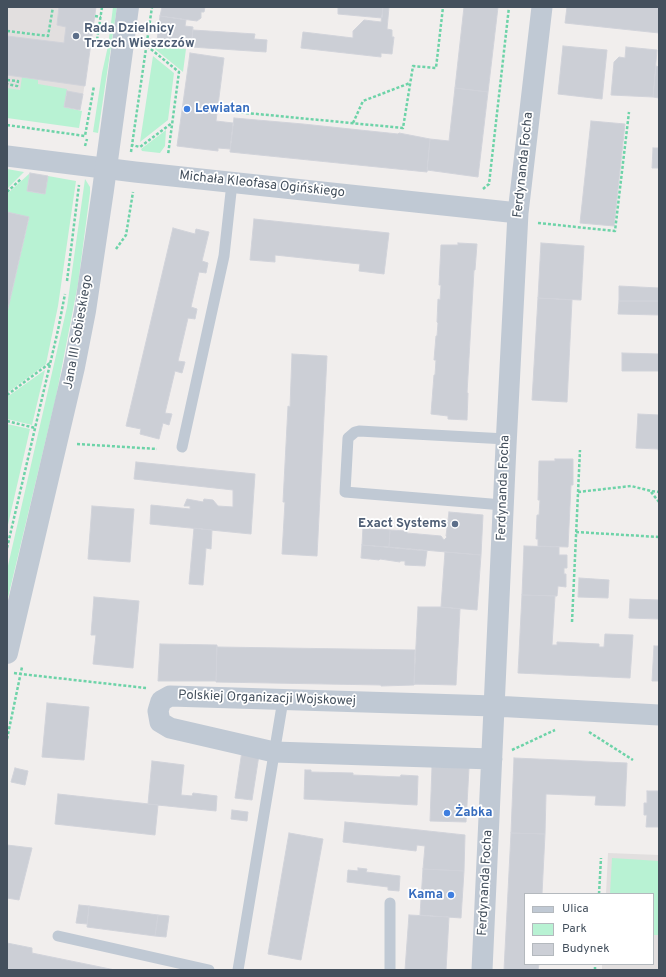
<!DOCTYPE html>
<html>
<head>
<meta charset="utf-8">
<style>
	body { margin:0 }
	#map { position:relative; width:666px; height:977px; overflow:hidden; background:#f1eeed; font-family:Overpass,sans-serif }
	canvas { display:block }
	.frame { position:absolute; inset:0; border:8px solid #44505d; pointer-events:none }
	.legend { position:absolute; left:524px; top:893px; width:130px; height:72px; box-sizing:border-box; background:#fff; border:1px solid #b4b9be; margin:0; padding:5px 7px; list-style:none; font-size:12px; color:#44505d }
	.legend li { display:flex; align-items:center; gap:8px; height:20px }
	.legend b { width:20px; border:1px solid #b4b9be }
</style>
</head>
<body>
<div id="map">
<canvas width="666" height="977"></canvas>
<div class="frame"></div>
<ul class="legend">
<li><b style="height:5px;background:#c0c9d4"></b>Ulica</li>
<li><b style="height:11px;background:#b8f2d3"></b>Park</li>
<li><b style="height:11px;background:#cccfd6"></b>Budynek</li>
</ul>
</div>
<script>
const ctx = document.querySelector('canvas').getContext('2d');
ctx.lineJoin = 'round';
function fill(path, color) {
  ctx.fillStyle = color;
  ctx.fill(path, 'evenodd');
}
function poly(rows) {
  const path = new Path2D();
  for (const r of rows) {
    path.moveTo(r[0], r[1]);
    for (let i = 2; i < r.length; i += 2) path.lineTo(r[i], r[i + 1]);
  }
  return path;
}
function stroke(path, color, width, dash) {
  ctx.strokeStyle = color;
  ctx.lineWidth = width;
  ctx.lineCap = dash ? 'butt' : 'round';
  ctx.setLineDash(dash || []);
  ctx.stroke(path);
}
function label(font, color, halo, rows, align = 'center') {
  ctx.font = font + ' Overpass,sans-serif';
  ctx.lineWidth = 3.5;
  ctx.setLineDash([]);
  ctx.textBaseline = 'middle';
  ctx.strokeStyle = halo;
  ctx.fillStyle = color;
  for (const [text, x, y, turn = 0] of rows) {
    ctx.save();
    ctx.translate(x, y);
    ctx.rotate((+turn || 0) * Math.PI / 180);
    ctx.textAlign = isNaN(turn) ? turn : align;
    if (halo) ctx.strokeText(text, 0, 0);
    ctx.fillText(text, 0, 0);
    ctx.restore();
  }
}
fill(poly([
	[7,7,96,7,83,95,67,92,63,109,7,100],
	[608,853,659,855,659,970,602,970,602,964,653,964,653,894,606,894]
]), '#e2dfdf');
fill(poly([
	[113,7,117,7,98,133,93,132,102,73,108,46],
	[155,46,186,49,183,72,155,49],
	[153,56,174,73,168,120,140,142],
	[22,77,38,80,38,84,67,89,64,107,82,111,79,128,7,118,7,88,20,90],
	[166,130,165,146,160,153,142,151,141,149],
	[7,169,24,172,7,189],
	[30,173,27,191,44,194,48,176,76,181,58,306,46,364,7,393,7,313,29,218,7,212,7,194],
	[85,179,90,187,90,193,78,284,56,397,7,602,7,570,67,307],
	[45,370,32,425,7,419,7,397],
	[7,424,30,429,7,529],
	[612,858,659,861,659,935,653,935,653,894,610,894]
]), '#b8f2d3');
const building = poly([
	[59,7,96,7,85,86,7,75,7,36,64,43,66,27,57,25,59,7],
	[162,7,205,7,204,12,201,12,201,18,197,21,160,16,162,7],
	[338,7,383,7,382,18,338,14,338,7],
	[383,7,389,7,387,29,392,30,392,37,394,37,392,54,381,53,381,57,301,48,303,32,353,38,353,31,364,20,381,22,383,7],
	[464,7,498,7,488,92,455,88,464,7],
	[567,7,659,7,659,33,565,23,567,7],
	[160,16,186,20,185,26,193,27,191,47,157,41,160,16],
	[193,30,255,34,254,39,267,40,266,52,191,47,193,30],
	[563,46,607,50,602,99,558,94,563,46],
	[626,47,657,50,653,97,611,95,614,62,619,57,625,58,626,47],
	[190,53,224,58,216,121,233,123,230,149,218,148,218,151,177,146,190,53],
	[656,66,659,67,659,98,653,97,656,66],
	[455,88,488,92,478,177,427,170,430,139,449,141,455,88],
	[67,91,83,94,80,110,64,107,67,91],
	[234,118,303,124,398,134,399,133,430,139,427,172,230,152,234,118],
	[591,121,625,124,614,226,580,223,591,121],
	[653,148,659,148,659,168,652,168,653,148],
	[30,173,48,176,45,194,27,191,30,173],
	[7,212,29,217,7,313,7,212],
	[254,219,389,233,384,274,359,271,360,264,275,255,275,262,250,260,254,219],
	[173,228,195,234,196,229,209,232,202,261,208,263,206,273,199,272,191,307,197,309,195,319,188,318,178,361,185,362,182,373,175,371,165,413,172,414,169,425,163,423,159,439,140,434,141,429,126,426,173,228],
	[458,243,477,244,475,270,474,270,467,393,468,393,467,420,448,419,448,416,431,414,434,375,435,375,436,360,434,360,436,336,437,336,438,323,437,322,438,299,440,300,441,285,439,285,441,245,458,245,458,243],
	[541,243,584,246,581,300,538,298,541,243],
	[659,282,659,301,619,301,619,286,659,288,659,282],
	[538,298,572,300,567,402,532,400,538,298],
	[619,301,659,301,659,315,618,314,619,301],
	[622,353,659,354,659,371,622,371,622,353],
	[292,354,327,356,317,556,282,554,285,502,283,502,288,406,290,407,292,354],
	[638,414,659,415,659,453,658,449,636,448,638,414],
	[555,459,573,459,573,485,571,485,568,547,538,546,538,539,536,539,537,515,539,515,540,500,538,500,539,461,555,461,555,459],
	[136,462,255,474,251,534,150,524,151,505,190,509,190,506,184,506,187,499,203,502,204,499,213,500,218,506,233,507,233,490,134,479,136,462],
	[92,506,134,509,130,562,88,559,92,506],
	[449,512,483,515,481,555,389,547,390,530,407,531,407,533,441,536,444,540,447,537,446,536,449,512],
	[363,527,390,530,389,547,362,545,363,527],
	[194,528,212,530,211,549,206,548,203,585,189,584,194,528],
	[362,545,427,551,425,566,405,565,405,561,400,561,400,562,380,559,379,560,361,558,362,545],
	[524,546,559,547,559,555,567,555,567,568,564,568,564,574,566,574,566,587,558,586,557,596,522,595,524,546],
	[445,552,481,555,477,610,441,607,445,552],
	[579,578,609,580,608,598,578,597,579,578],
	[522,595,555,596,552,645,557,645,557,642,599,644,599,647,604,647,605,634,633,635,630,678,518,673,522,595],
	[94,597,139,601,133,668,93,664,96,635,91,635,94,597],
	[630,599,659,600,659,619,629,618,630,599],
	[418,607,441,607,460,609,456,685,414,684,418,607],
	[160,644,217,645,216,681,158,681,160,644],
	[654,646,659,646,659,681,652,681,654,646],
	[217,647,415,650,414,685,381,686,381,685,216,682,217,647],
	[47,703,89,707,84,760,42,757,47,703],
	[242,751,259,755,252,800,235,798,242,751],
	[514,758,627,763,625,806,595,805,596,796,546,794,545,834,511,833,514,758],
	[152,761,184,765,181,795,192,796,193,793,217,796,216,811,148,804,152,761],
	[432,767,469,768,466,822,430,821,432,767],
	[15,768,28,771,25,785,11,782,15,768],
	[305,770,311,770,311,772,353,773,353,775,400,777,401,775,418,776,417,805,304,799,305,770],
	[647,791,659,791,659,827,646,827,647,815,644,815,644,803,647,803,647,791],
	[58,794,158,805,155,835,55,824,58,794],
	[232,810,248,812,247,821,231,819,232,810],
	[345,822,465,835,464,871,423,869,425,846,417,845,416,851,343,842,345,822],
	[289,833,323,839,301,960,268,954,289,833],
	[511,833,545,834,542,894,525,894,525,964,539,964,538,970,504,970,511,833],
	[7,845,32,848,19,900,7,898,7,845],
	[358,868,367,869,366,872,400,876,399,891,388,890,388,887,347,882,348,870,358,871,358,868],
	[423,869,464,871,461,918,420,915,423,869],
	[79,905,89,906,87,924,76,923,79,905],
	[89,906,158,915,155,936,87,927,89,906],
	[158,915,169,916,166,937,155,936,158,915],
	[409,915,449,917,446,970,405,970,409,915],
	[7,943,32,948,32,953,115,970,7,970,7,943]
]);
fill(building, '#cccfd6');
stroke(building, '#d1d3da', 1);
stroke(poly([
	[102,7,97,40,102,41],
	[95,16,101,17],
	[7,31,48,36,53,7],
	[147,46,179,72,168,155],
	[7,80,18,81,17,86,7,84],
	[226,111,403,128,413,66,436,68,443,7],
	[353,123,363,101,410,83],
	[7,125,85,136,94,86],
	[85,146,87,139],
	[133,146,132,145,140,147,172,123],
	[131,152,152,7],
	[483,189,489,184,509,7],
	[7,192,21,179],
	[538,223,615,231,629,112],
	[116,249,126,235,133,192],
	[67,281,79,185],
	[7,395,50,363],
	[7,421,35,428],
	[77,444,157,449],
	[578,492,631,486,651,491,659,492],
	[651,492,659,502],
	[576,532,659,537],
	[7,548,58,330,65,294],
	[572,622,580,450],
	[14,673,21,674,146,688],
	[589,732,633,760],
	[7,739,22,667],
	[512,750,555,730],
	[599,894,601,858],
	[595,970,595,964]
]), '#6dd3a8', 2.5, [3, 2]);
stroke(poly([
	[182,447,224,256,232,183],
	[503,505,345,492,348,438,355,432,359,431,506,439],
	[58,936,209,970],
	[238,970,283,700],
	[390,970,390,903]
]), '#c0c9d4', 11);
stroke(poly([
	[7,156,135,172,518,213],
	[492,759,274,752,170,728,160,722,158,711,161,701,170,696,494,706,659,715],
	[482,970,506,446,518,213,542,7]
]), '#c0c9d4', 21);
stroke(poly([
	[7,653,74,367,85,311,103,190,128,7]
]), '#c0c9d4', 22);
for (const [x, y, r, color] of [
	[76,36,4,"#5c6f8a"],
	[187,109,4,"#3f7fe0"],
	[455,524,4,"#5c6f8a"],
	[447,813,4,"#3f7fe0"],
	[451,895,4,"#3f7fe0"]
]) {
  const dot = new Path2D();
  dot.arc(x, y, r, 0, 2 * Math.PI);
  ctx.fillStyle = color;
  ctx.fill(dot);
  stroke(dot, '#fff', 1.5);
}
label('bold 13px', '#4e5e75', '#fff', [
	["Rada Dzielnicy",84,29],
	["Trzech Wieszczów",84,44],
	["Exact Systems",447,524,"right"]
], 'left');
label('bold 13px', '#366cbe', '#fff', [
	["Lewiatan",195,109],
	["Żabka",455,813],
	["Kama",443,895,"right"]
], 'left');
label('13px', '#44505d', '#fff', [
	["Ferdynanda Focha",524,165,-84],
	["Michała Kleofasa Ogińskiego",262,185,6],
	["Jana III Sobieskiego",79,332,-80],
	["Ferdynanda Focha",504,488,-88],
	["Polskiej Organizacji Wojskowej",267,699,2],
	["Ferdynanda Focha",486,883,-87]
]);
</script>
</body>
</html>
